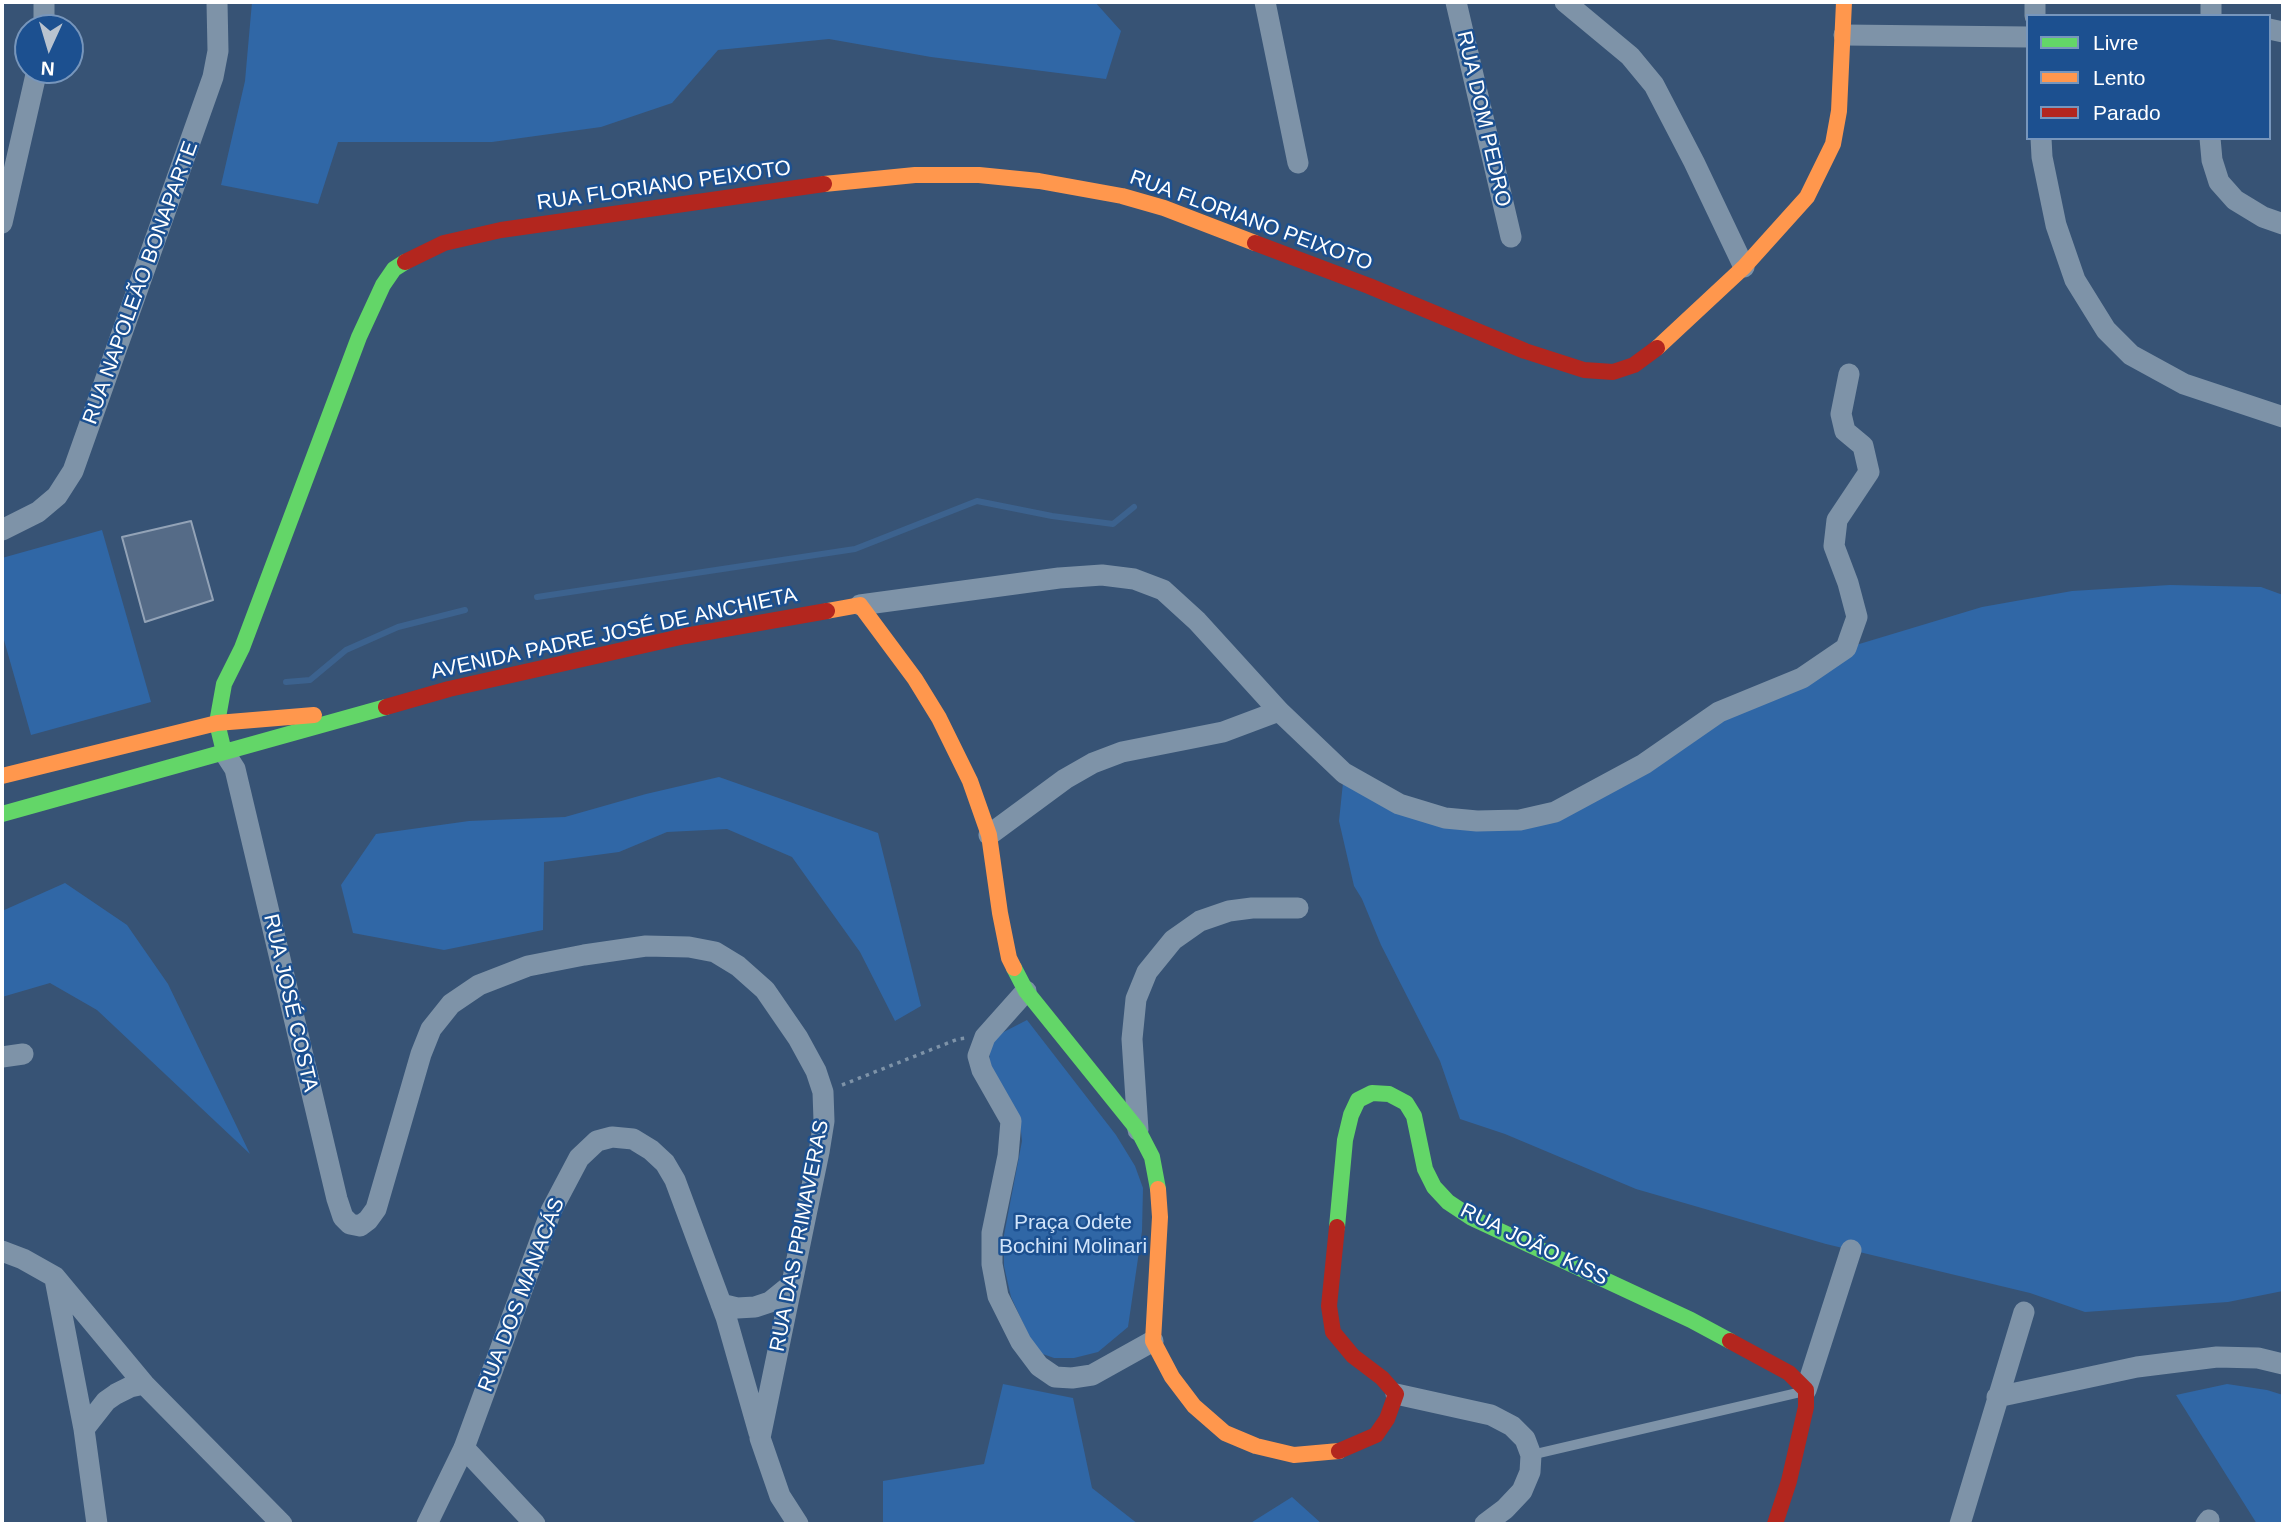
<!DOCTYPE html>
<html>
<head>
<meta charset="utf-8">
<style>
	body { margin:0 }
	#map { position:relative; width:2285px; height:1526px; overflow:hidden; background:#375375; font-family:Helvetica,sans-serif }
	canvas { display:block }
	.frame { position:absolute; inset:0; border:4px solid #fff; pointer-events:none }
	.legend { position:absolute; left:2026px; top:14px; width:245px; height:126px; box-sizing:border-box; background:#1c5090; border:2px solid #7796bc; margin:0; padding:9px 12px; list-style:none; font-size:21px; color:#fff }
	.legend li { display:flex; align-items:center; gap:14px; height:35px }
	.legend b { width:35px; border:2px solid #7796bc }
	.north { position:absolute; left:14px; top:14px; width:70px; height:70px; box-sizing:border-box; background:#1c5090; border:2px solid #7796bc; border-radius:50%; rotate:184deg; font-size:19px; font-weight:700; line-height:28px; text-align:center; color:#fff }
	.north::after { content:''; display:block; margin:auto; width:24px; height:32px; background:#b9c3cf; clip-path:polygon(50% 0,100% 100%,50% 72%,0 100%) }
</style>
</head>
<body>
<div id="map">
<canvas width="2285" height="1526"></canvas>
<div class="frame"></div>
<ul class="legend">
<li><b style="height:9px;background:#63d668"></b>Livre</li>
<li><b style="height:9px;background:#ff974d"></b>Lento</li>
<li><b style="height:9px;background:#b3261e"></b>Parado</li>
</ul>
<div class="north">N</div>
</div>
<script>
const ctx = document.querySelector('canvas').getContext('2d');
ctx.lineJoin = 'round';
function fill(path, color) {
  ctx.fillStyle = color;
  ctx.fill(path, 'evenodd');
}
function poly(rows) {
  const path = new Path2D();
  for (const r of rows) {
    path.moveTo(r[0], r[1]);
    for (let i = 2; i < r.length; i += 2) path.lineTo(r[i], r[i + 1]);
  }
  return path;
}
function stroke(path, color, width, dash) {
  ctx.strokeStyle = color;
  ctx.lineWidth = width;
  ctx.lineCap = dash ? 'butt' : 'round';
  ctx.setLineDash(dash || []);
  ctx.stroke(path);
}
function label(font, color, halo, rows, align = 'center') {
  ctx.font = font + ' Helvetica,sans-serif';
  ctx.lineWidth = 5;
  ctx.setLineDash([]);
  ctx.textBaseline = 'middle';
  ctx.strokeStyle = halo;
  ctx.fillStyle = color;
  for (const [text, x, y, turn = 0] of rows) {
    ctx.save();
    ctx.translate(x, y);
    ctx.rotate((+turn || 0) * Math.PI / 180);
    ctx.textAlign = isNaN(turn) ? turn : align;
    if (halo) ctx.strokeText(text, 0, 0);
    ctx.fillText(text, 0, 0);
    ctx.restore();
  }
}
fill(poly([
	[252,2,1095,2,1121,31,1106,79,931,57,829,39,718,50,672,103,601,127,492,142,338,142,318,204,221,185,245,81],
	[102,530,151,702,31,735,2,633,2,558],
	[2170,585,2261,587,2283,595,2283,1291,2228,1302,2085,1312,2030,1293,1826,1244,1636,1189,1505,1134,1460,1119,1440,1061,1381,945,1362,899,1354,886,1339,821,1344,773,1399,804,1520,820,1846,648,1982,607,2072,591],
	[719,777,878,833,921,1006,895,1021,860,952,792,857,727,829,667,832,619,852,544,862,543,930,444,950,353,933,341,885,376,834,469,821,565,817,646,794],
	[65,883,127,925,168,984,250,1154,97,1010,50,983,2,997,2,911],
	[1027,1020,1116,1135,1135,1166,1143,1188,1142,1231,1128,1327,1098,1352,1074,1358,1054,1358,1040,1353,1030,1338,1011,1297,1004,1266,1004,1235,1022,1141,1020,1122,991,1073,989,1048,992,1038],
	[1003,1384,1073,1398,1092,1488,1138,1524,883,1524,883,1481,984,1464],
	[2227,1384,2267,1390,2283,1395,2283,1524,2257,1524,2176,1395],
	[1292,1497,1322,1524,1249,1524]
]), '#3067a6');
stroke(poly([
	[537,597,855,549,977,501,1052,516,1113,524,1134,507],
	[286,682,310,680,346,650,398,627,465,610]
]), '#3c628e', 6);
const building = poly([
	[191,521,213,600,145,622,122,537,191,521]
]);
fill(building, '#556b87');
stroke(building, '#93a3b7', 2);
stroke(poly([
	[842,1085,958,1039,966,1038]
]), '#7e93a8', 3.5, [3.5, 5]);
stroke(poly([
	[1531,1455,1801,1392]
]), '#7e93a8', 10);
stroke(poly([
	[1265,2,1298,163],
	[1456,2,1511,237],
	[1565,2,1630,56,1654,85,1694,162,1744,267],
	[2035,2,2035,16],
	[2211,16,2211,2],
	[44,28,44,2],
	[2269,29,2283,32],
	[1844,35,2028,37],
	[2041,138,2042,157,2056,225,2075,280,2106,330,2131,355,2184,384,2283,417],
	[2210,138,2212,160,2219,182,2235,200,2263,217,2283,224],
	[2,223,37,70],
	[2,530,38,512,57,496,73,471,213,77,218,51,217,2],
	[860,605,1059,578,1102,575,1134,579,1163,590,1197,621,1279,711,1344,773,1399,804,1445,818,1477,821,1520,820,1555,812,1644,764,1719,712,1802,678,1846,648,1857,617,1848,583,1834,546,1837,520,1869,472,1863,446,1845,431,1841,414,1849,374],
	[224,752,235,769,337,1199,343,1217,350,1224,360,1226,368,1220,376,1209,421,1054,431,1029,451,1004,479,985,528,966,584,955,646,946,689,947,715,952,738,966,765,990,798,1038,816,1071,823,1092,824,1121,819,1152,760,1438,780,1496,798,1524],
	[989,835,1065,779,1093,763,1122,752,1223,732,1279,711],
	[1026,991,985,1037,978,1056,982,1070,1011,1121,1008,1156,992,1233,992,1264,998,1296,1021,1342,1039,1366,1055,1377,1072,1378,1092,1375,1153,1341],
	[2,1057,23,1054],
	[1138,1130,1132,1039,1136,999,1147,972,1173,940,1200,921,1229,911,1252,908,1298,908],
	[2,1251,23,1259,55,1277,144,1384,282,1524],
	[55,1279,84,1429,97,1524],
	[721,1304,737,1308,755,1307,770,1302,791,1285],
	[1806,1390,1851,1250],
	[1396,1394,1491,1415,1512,1426,1525,1439,1531,1455,1530,1472,1522,1491,1505,1509,1485,1524],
	[1997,1397,2137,1367,2217,1357,2258,1358,2283,1364],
	[84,1429,106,1401,116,1394,130,1387,144,1384],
	[464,1448,535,1524],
	[427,1524,464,1448,551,1211,579,1158,597,1141,612,1137,633,1139,651,1150,665,1163,675,1180,726,1317,759,1433],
	[1960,1524,2024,1312],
	[2206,1524,2209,1520]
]), '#7e93a8', 21);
stroke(poly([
	[224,752,217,723,224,684,242,648,359,337,383,285,394,269,405,262],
	[2,814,386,707],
	[1014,968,1026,991,1138,1130,1152,1157,1158,1189],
	[1337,1227,1345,1140,1351,1115,1358,1100,1372,1093,1389,1094,1406,1103,1414,1116,1425,1169,1434,1187,1448,1202,1472,1218,1691,1320,1730,1341]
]), '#63d668', 16);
stroke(poly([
	[824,184,915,175,979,175,1039,181,1122,196,1164,208,1255,243],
	[1657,348,1744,267,1807,197,1833,144,1839,111,1844,2],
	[827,611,860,605,915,679,939,718,970,781,989,835,1000,913,1009,958,1014,968],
	[2,776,217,723,314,715],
	[1158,1189,1160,1217,1153,1341,1172,1377,1194,1406,1225,1433,1256,1446,1294,1455,1339,1451]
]), '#ff974d', 16);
stroke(poly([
	[1255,243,1369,286,1525,351,1584,370,1613,372,1634,365,1657,348],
	[405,262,444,243,501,230,824,184],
	[386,707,449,689,685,636,827,611],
	[1337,1227,1329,1306,1333,1332,1353,1356,1382,1378,1396,1394,1387,1419,1376,1435,1339,1451],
	[1730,1341,1789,1373,1806,1390,1806,1407,1789,1481,1775,1524]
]), '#b3261e', 16);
label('21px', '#fff', '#1c5090', [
	["RUA DOM PEDRO",1483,119,77],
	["RUA FLORIANO PEIXOTO",664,186,-8],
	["RUA FLORIANO PEIXOTO",1251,221,20],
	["RUA NAPOLEÃO BONAPARTE",141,283,-70],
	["AVENIDA PADRE JOSÉ DE ANCHIETA",614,634,-12],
	["RUA JOSÉ COSTA",290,1003,77],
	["RUA DAS PRIMAVERAS",800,1236,-79],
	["RUA JOÃO KISS",1534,1245,26],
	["RUA DOS MANACÁS",522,1295,-69]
]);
label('21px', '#d1e4fa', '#1c5090', [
	["Praça Odete",1073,1223],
	["Bochini Molinari",1073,1247]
]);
</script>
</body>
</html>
